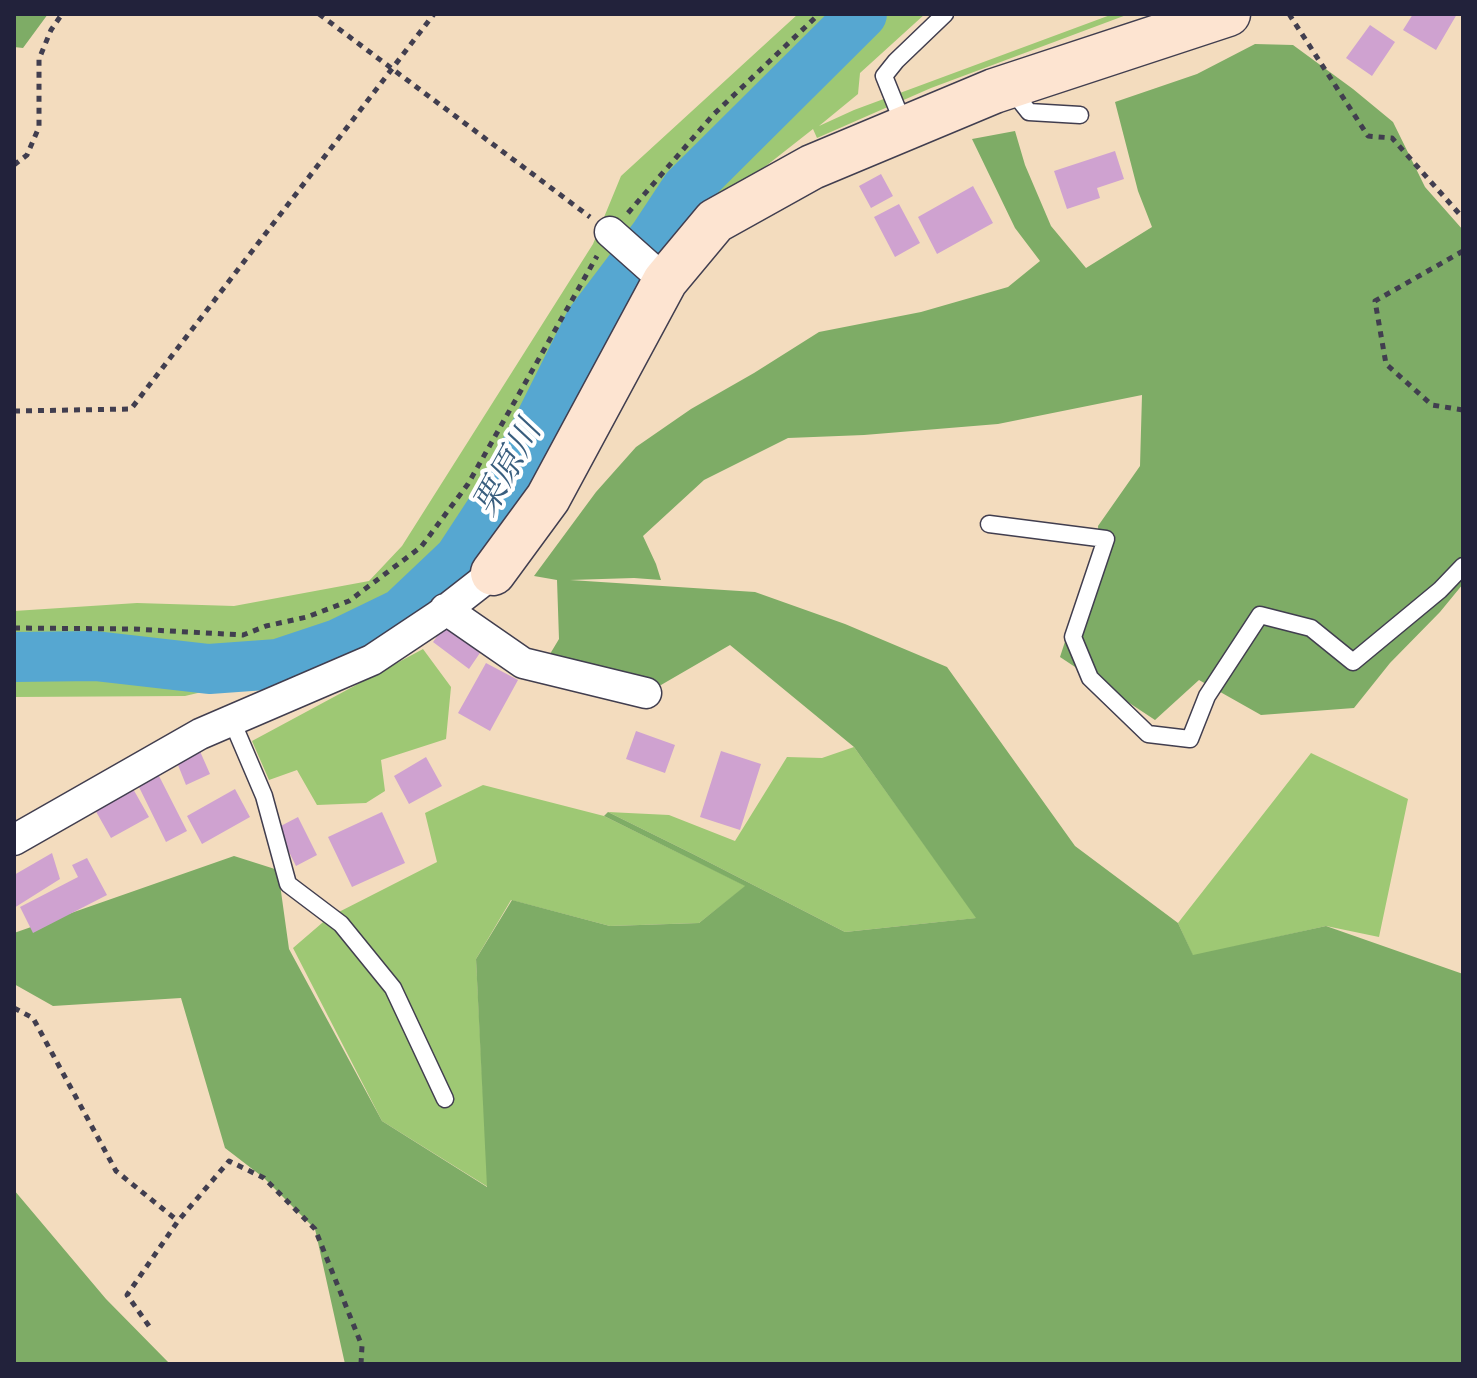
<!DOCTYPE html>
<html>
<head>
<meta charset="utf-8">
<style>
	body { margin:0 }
	#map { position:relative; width:1477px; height:1378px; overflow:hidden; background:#f3dcbe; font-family:Vollkorn,serif }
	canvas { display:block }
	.frame { position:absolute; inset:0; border:16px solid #22223b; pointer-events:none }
</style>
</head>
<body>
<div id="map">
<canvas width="1477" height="1378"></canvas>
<div class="frame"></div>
</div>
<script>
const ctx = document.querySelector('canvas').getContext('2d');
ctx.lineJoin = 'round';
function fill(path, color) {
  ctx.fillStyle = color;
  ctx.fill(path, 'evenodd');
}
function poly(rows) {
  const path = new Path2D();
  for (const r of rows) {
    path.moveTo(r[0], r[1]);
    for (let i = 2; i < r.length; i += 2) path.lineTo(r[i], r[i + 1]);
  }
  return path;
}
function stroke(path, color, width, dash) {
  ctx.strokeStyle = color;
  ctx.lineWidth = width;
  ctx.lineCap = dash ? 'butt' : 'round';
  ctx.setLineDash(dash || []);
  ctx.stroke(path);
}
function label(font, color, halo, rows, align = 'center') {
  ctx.font = font + ' Vollkorn,"Noto Serif JP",serif';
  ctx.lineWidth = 8;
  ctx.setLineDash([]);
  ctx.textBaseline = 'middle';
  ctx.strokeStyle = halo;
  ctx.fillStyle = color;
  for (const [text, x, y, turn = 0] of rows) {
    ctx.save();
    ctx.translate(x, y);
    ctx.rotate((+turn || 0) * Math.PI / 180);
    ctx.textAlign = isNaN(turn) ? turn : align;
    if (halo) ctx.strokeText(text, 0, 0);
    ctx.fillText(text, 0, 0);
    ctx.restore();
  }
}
fill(poly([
	[798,14,925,14,860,73,858,94,819,126,854,110,1113,14,1129,14,931,88,817,138,813,129,687,228,610,335,513,514,453,591,350,657,185,696,14,697,14,611,137,603,234,606,369,581,402,546,593,244,621,176],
	[423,649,451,687,446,739,381,760,385,791,366,803,317,805,297,770,269,780,252,741],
	[854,747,977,918,845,932,693,854,608,812,669,815,735,841,787,757,822,758],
	[1311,753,1408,799,1379,937,1326,926,1193,956,1178,923],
	[483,785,604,816,746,886,699,923,610,926,511,900,476,959,488,1187,382,1121,293,948,329,917,437,862,425,813]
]), '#9ec874');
fill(poly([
	[14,14,48,14,23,48,14,47],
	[1255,44,1293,45,1353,89,1393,122,1425,187,1463,230,1463,584,1440,612,1390,663,1354,708,1261,715,1199,680,1155,720,1060,657,1086,577,1099,547,1098,526,1140,466,1142,395,998,424,864,435,788,438,704,480,643,536,656,564,661,580,634,578,570,580,755,592,845,624,947,667,1075,846,1178,923,1193,955,1326,926,1463,974,1463,1364,345,1364,315,1229,264,1178,225,1148,181,998,53,1006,14,984,14,933,234,856,278,870,289,949,382,1121,487,1187,476,959,512,900,610,926,699,923,745,886,604,816,608,812,693,854,845,932,976,918,854,747,730,645,661,685,550,654,559,639,557,580,534,576,596,492,636,447,691,409,754,373,819,332,921,312,1008,287,1040,261,1015,228,972,139,1015,131,1025,165,1051,226,1086,268,1152,227,1138,191,1115,102,1197,74],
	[14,1190,106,1299,170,1364,14,1364]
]), '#7eac66');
stroke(poly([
	[14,657,95,656,209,669,278,664,338,644,402,613,459,559,499,498,540,422,590,322,655,236,686,189,862,14]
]), '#56a7d1', 50);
fill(poly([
	[1413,14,1457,14,1436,50,1403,30],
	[1370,25,1395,42,1372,76,1346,58],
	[1115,151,1124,179,1097,188,1100,198,1067,209,1054,171],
	[881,174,893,196,871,208,859,186],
	[973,186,993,223,937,254,918,217],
	[899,204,920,243,895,257,874,217],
	[448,621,484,647,469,669,433,642],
	[486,663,518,680,490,731,458,713],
	[636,731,675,745,665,773,626,759],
	[199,749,210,774,186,785,176,760],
	[721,751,761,764,740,830,700,817],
	[426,757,442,786,409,804,394,776],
	[158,774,187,831,166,842,138,785],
	[132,787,149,817,111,838,94,808],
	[235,789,250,817,202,844,187,816],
	[382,812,405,863,352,887,328,837],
	[298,817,317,855,296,866,277,828],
	[52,853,60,879,14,908,14,875],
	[87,858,107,895,33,933,20,907,78,877,72,865]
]), '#cfa2d0');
const lane = poly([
	[1010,88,1029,112,1080,115],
	[905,128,884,76,896,61,945,14],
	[989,524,1106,539,1073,637,1090,678,1148,734,1190,739,1207,696,1260,615,1311,628,1353,662,1440,590,1463,566],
	[232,721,264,796,288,884,341,924,393,988,445,1099]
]);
const street = poly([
	[610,232,665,281],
	[445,609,523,663,646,693],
	[14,840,200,734,372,660,438,616,493,573]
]);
const secondary = poly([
	[493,573,548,498,665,281,715,221,812,167,994,91,1228,14]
]);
stroke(lane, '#413e4f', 19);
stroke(street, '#413e4f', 33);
stroke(secondary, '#413e4f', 47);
stroke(poly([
	[319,14,590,217],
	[1289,14,1368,136,1392,138,1463,218],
	[14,165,27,155,39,127,39,59,51,30,62,14],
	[628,213,713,115,819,14],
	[1463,251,1375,301,1386,364,1432,405,1463,410],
	[14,411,131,409,434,14],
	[14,628,134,629,243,635,266,626,307,617,349,601,421,547,468,484,597,256],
	[14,1008,33,1018,116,1171,178,1221],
	[149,1326,127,1295,178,1221,229,1161,264,1178,315,1229,362,1346,361,1364]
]), '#413e4f', 5, [6, 6]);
stroke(lane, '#fff', 16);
stroke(street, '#fff', 30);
stroke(secondary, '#fde4d1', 44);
label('italic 34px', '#395e7e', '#fff', [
	["栗原川",511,470,-61]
]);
</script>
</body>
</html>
